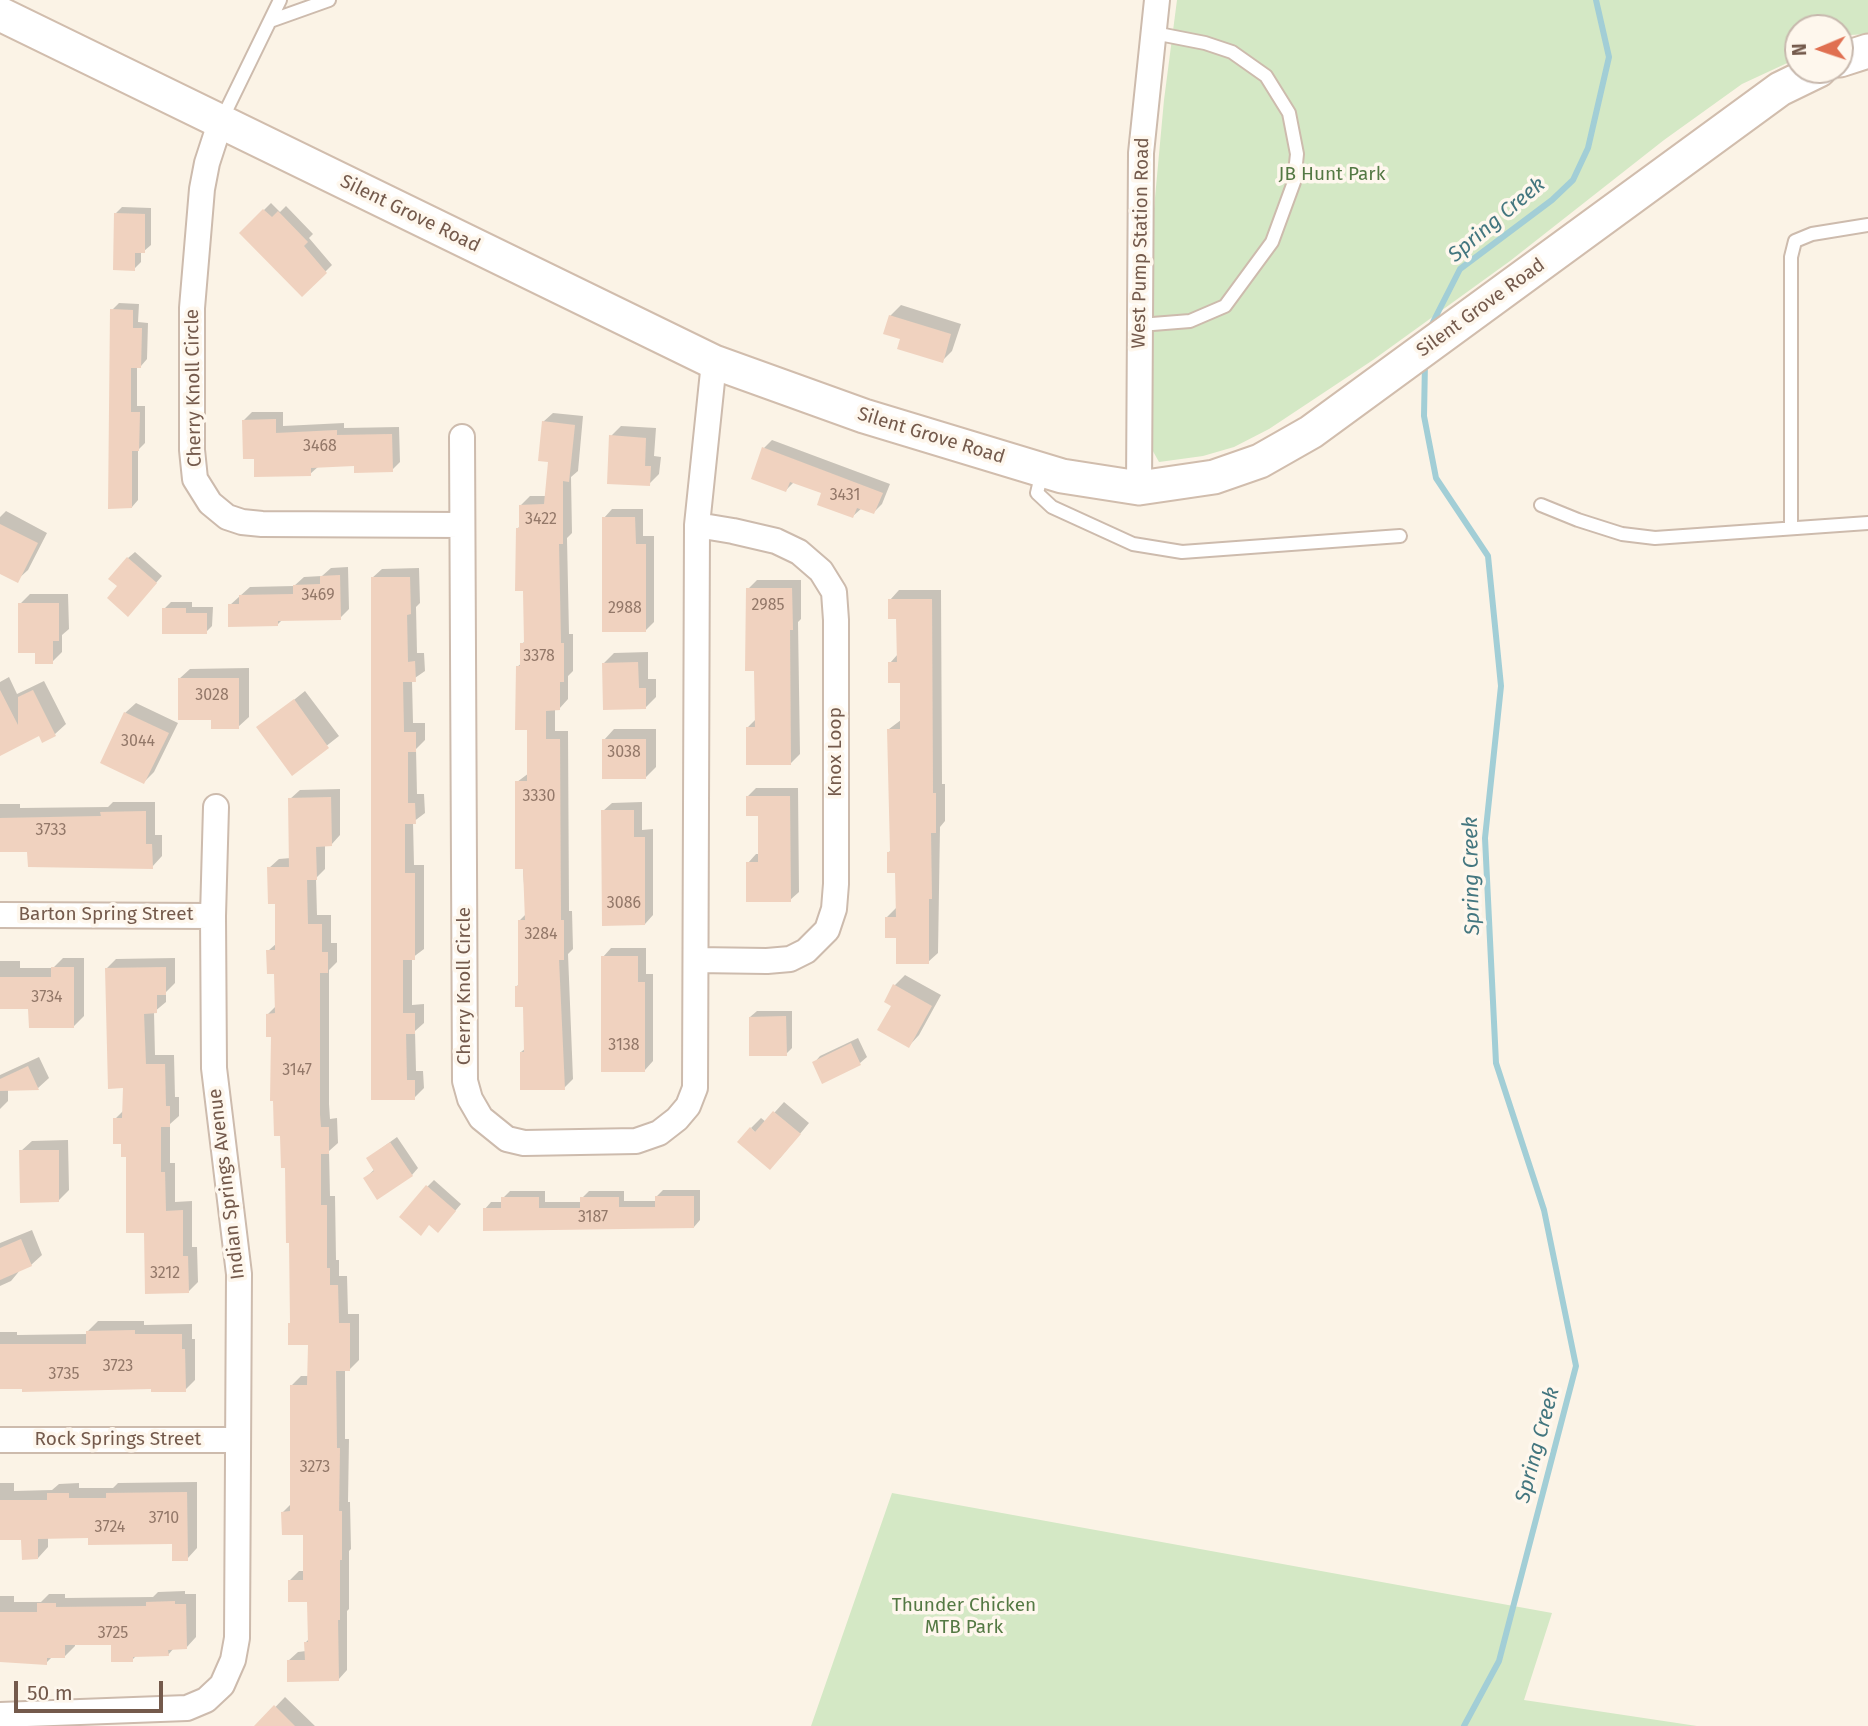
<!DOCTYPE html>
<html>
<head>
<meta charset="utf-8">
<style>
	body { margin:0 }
	#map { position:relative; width:1868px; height:1726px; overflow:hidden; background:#fbf3e6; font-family:"Fira Sans",sans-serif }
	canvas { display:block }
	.north { position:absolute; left:1784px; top:14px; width:70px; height:70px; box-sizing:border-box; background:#fef7ed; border:2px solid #c7b8ad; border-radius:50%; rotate:268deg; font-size:19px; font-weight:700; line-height:28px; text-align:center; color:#745a4c }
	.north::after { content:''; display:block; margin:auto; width:24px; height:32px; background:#e07051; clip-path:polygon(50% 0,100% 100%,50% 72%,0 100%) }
	.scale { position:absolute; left:14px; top:1681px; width:149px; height:32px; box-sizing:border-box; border:4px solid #745a4c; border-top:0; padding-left:9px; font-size:21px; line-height:24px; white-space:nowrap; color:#745a4c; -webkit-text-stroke:5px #fef7ed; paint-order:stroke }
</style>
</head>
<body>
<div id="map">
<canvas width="1868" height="1726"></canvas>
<div class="north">N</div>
<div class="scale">50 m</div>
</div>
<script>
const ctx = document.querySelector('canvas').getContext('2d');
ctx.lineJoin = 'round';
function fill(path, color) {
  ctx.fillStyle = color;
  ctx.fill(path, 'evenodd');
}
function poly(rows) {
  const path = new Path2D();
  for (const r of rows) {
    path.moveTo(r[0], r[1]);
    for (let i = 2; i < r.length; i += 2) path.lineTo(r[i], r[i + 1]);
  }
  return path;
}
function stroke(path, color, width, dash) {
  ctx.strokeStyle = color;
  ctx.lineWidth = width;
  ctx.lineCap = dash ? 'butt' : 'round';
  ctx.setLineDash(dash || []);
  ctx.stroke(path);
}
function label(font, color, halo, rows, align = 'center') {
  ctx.font = font + ' "Fira Sans",sans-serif';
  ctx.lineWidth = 7;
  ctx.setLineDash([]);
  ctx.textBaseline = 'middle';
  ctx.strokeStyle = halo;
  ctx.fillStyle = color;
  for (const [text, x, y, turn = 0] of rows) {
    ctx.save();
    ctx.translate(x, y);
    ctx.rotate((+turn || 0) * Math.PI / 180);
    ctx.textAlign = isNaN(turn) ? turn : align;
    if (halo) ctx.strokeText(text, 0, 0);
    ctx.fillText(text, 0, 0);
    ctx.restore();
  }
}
fill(poly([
	[1177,0,1868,0,1868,34,1850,35,1840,39,1840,28,1798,28,1798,58,1742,84,1664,140,1510,261,1373,360,1269,429,1234,447,1203,456,1159,462,1145,437,1143,328,1164,100],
	[892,1493,1552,1613,1524,1700,1697,1726,811,1726]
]), '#d4e8c5');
fill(poly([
	[271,203,280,212,286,206,313,234,309,238,332,265,302,295,241,233],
	[122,207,151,208,151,245,144,251,141,251,141,262,134,269,115,214],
	[119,303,139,304,138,322,148,323,147,359,141,366,137,366,137,406,145,406,145,443,138,450,138,500,132,507,112,310],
	[901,305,961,324,952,351,942,361,902,338,890,316],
	[252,412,283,412,283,426,344,423,344,428,399,427,400,462,392,470,356,464,319,466,310,474,256,457,244,420],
	[553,413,583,416,578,471,571,477,572,533,567,538,569,634,573,634,573,671,568,676,568,699,559,709,555,709,555,731,568,731,569,911,572,911,573,949,568,954,573,1079,564,1088,521,1052,526,1048,525,1005,516,987,520,983,519,921,526,914,517,782,529,773,529,728,517,667,522,663,522,644,526,640,525,589,518,528,521,525,521,505,530,496,547,496,550,461,543,422],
	[621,426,656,428,654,456,661,457,659,474,649,484,611,436],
	[772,440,890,484,882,504,874,512,862,508,853,516,824,492,795,481,786,490,764,448],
	[612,509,643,509,643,536,654,536,654,622,646,630,604,518],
	[6,511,47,533,28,570,17,580,0,572,0,517],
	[135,552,162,576,134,608,119,586,128,558],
	[348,567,349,609,340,618,283,619,277,625,230,605,250,587,294,586,304,577,322,576,331,568],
	[419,568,420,603,416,607,417,653,424,653,425,671,412,680,413,723,425,723,425,740,416,749,417,794,424,794,425,813,413,822,414,865,424,865,424,949,412,958,412,1005,424,1004,424,1023,415,1031,416,1071,423,1071,424,1088,414,1098,373,1098,372,578,382,569],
	[757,580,801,580,801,619,798,622,800,754,791,763,748,727,757,718,756,669,748,589],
	[899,590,941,590,942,784,945,784,945,821,940,827,938,953,928,962,898,936,886,918,896,908,897,871,888,853,892,849,889,729,901,720,901,681,890,663,898,654,898,618,890,600],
	[30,594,68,594,69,629,62,635,62,652,52,662,36,651,20,604],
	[171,602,192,602,192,607,213,607,212,626,206,632,164,609],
	[648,652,648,679,656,679,656,697,646,707,604,663,614,653],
	[249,668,249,717,238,727,179,679,190,669],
	[9,677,17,694,44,681,66,724,55,734,43,741,39,734,0,750,0,682],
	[305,691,339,736,292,773,259,728],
	[136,703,178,723,154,772,144,782,125,713],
	[614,729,656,729,656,767,646,777,604,740],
	[756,788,798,788,799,892,790,900,748,863,756,854,759,854,760,814,747,797],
	[340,789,340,835,331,845,325,845,325,869,316,878,317,915,331,915,331,943,337,943,337,962,329,970,329,1104,330,1119,337,1118,338,1143,329,1151,330,1196,335,1196,336,1260,339,1260,339,1276,347,1276,348,1314,359,1314,359,1360,350,1369,345,1369,345,1439,349,1439,348,1502,350,1502,351,1549,349,1551,349,1609,347,1611,347,1670,338,1680,288,1661,298,1652,306,1651,306,1642,309,1639,309,1600,290,1580,299,1571,305,1571,304,1533,283,1512,291,1504,292,1385,301,1376,309,1376,309,1343,286,1166,273,1035,268,1014,277,1005,276,972,268,951,277,943,276,902,269,868,279,859,291,858,290,799,300,790],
	[113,802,155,802,155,835,162,835,162,856,152,867,29,850,0,851,0,804,20,804,20,808,108,807],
	[642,802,642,830,653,829,653,915,645,924,603,811,612,803],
	[611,948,646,948,646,974,653,974,653,1061,645,1070,603,957],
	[63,958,84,958,84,1016,74,1026,30,1008,0,1008,0,961,20,961,20,968,53,968],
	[175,958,175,983,166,992,166,1002,154,1012,155,1055,174,1055,175,1097,179,1097,179,1116,170,1124,170,1163,175,1163,175,1202,192,1201,192,1247,197,1247,198,1282,188,1292,146,1231,128,1155,115,1119,124,1110,124,1087,106,969,116,959],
	[905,975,941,995,919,1035,909,1046,893,1005,895,985],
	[757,1011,792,1011,792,1048,786,1054,750,1017],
	[858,1038,867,1057,860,1063,822,1082,814,1063,820,1056],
	[39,1057,49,1078,38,1088,8,1089,8,1101,0,1109,0,1075],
	[784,1102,809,1123,780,1158,751,1128,761,1118,766,1122],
	[397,1137,418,1168,412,1175,365,1178,375,1169,368,1158],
	[68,1140,69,1190,58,1201,21,1151,32,1141],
	[434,1180,461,1204,444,1224,427,1187],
	[663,1190,700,1190,700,1220,694,1227,485,1209,491,1202,503,1202,503,1198,510,1191,545,1191,545,1202,582,1202,582,1198,589,1191,624,1191,624,1201,657,1201,657,1196],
	[32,1230,42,1255,31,1265,21,1269,11,1281,0,1286,0,1243],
	[98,1321,144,1321,144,1325,192,1324,192,1339,195,1339,195,1380,185,1390,153,1388,0,1388,0,1332,17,1332,17,1335,88,1334,88,1331],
	[197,1482,197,1548,187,1559,174,1543,90,1536,48,1537,48,1547,38,1558,23,1539,0,1538,0,1483,14,1483,14,1491,52,1490,59,1484,79,1483,79,1488,113,1488,118,1483],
	[185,1591,185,1594,196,1594,196,1637,186,1648,174,1648,168,1655,137,1655,132,1660,113,1643,75,1643,75,1646,64,1657,52,1657,46,1663,0,1660,0,1596,14,1596,14,1602,41,1602,49,1594,65,1594,65,1598,153,1597,158,1592],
	[285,1697,315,1726,265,1726,261,1722]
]), '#0003');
stroke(poly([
	[1430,328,1460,269,1552,200,1573,180,1588,148,1609,57,1596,0],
	[1425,362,1424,416,1436,478,1488,556,1501,686,1485,838,1496,1063,1544,1210,1576,1366,1499,1661,1464,1726]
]), '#a2ced6', 6);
fill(poly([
	[263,209,272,217,278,211,308,242,304,246,327,273,302,297,239,233],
	[114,213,145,214,145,253,135,253,135,271,113,270],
	[110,309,133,310,133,328,142,328,141,368,131,368,131,412,140,412,139,451,132,451,132,508,108,509],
	[889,315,951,334,943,363,897,349,900,339,883,334],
	[276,419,276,433,337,430,337,435,392,434,393,472,354,473,354,466,311,468,311,476,254,477,254,459,243,459,242,420],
	[542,421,575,425,569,482,563,481,563,544,559,544,561,643,564,643,564,682,560,682,560,710,546,711,546,739,560,739,561,920,564,920,564,960,559,960,565,1090,520,1090,520,1052,524,1052,523,1007,515,1007,515,986,518,986,518,920,525,920,523,869,515,869,515,781,527,781,527,730,515,730,516,666,520,666,520,643,524,643,523,591,515,591,516,528,519,528,519,505,544,504,548,462,538,461],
	[609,435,646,438,645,466,651,466,650,486,607,484],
	[762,447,883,493,874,514,857,508,853,518,817,505,821,493,790,482,786,492,751,479],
	[602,517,635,517,636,544,646,544,646,632,602,632],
	[0,524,38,543,18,583,0,574],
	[127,557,157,583,128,617,107,598,117,586,108,579],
	[340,575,341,620,278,621,278,626,228,627,228,604,239,604,239,595,293,594,293,585,320,584,320,576],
	[371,577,410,577,411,614,407,615,408,662,415,661,416,682,403,682,404,732,416,732,416,752,408,752,408,803,415,803,416,824,405,824,405,873,415,873,415,960,403,960,403,1013,415,1013,415,1034,406,1034,407,1080,415,1080,415,1100,371,1100],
	[746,588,792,588,793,630,790,630,791,765,746,765,746,727,755,727,754,671,745,671],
	[888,599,932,599,933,793,936,793,936,833,931,833,932,899,929,899,929,964,896,964,896,938,885,938,885,917,896,917,895,873,887,873,887,852,890,852,887,729,900,729,900,683,888,683,888,662,897,662,896,619,888,619],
	[18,603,59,603,59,641,53,641,53,664,35,664,35,653,18,653],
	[162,608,186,608,186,613,207,613,207,634,162,634],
	[638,662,639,688,646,688,646,709,603,710,602,663],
	[178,678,239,678,239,729,211,729,211,720,178,720],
	[0,690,18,725,18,697,33,690,56,736,42,743,39,736,0,756],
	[294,699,329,748,292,776,256,727],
	[124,712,169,733,144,784,100,763],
	[602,739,646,739,646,779,602,779],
	[746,796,790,796,791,902,746,902,746,862,758,862,758,816,746,816],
	[331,797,332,846,316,847,317,880,307,880,308,924,322,924,322,952,328,952,328,973,320,973,320,1115,321,1127,329,1127,329,1154,321,1154,321,1205,327,1205,327,1268,330,1268,330,1285,338,1285,339,1323,350,1323,350,1371,336,1371,337,1448,340,1448,339,1511,342,1511,342,1560,340,1560,340,1620,338,1620,339,1681,287,1682,287,1660,305,1660,304,1642,308,1642,307,1602,288,1602,288,1580,303,1580,303,1535,282,1535,281,1512,290,1511,290,1385,307,1385,308,1345,288,1345,288,1323,290,1323,289,1243,286,1243,285,1168,281,1168,280,1136,274,1136,273,1101,270,1101,271,1037,266,1037,266,1014,275,1013,274,974,267,974,266,950,275,950,275,904,268,904,267,867,289,867,288,798],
	[601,810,634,810,634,837,645,837,645,925,602,926],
	[146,811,146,844,152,844,153,869,28,867,27,852,0,852,0,818,101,816,100,812],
	[601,956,638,956,638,982,645,982,645,1072,601,1072],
	[51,967,74,967,74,1028,29,1028,28,1009,0,1009,0,977,51,977],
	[166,967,166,995,157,995,157,1013,144,1014,146,1064,165,1064,166,1106,170,1106,170,1127,161,1127,161,1172,165,1172,166,1211,183,1210,183,1256,188,1256,189,1293,145,1294,144,1233,126,1233,126,1157,121,1157,121,1144,113,1144,113,1118,122,1118,123,1088,108,1089,105,968],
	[893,984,932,1006,909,1048,877,1030,891,1006,884,1002],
	[786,1016,787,1056,749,1056,749,1017],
	[851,1043,861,1065,822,1084,812,1062],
	[28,1066,39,1090,0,1091,0,1079],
	[773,1111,801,1134,770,1170,737,1142,750,1127,755,1132],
	[390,1142,413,1176,377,1200,363,1178,374,1171,366,1158],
	[19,1150,59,1150,59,1202,20,1203],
	[426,1185,456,1211,438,1233,429,1225,421,1236,399,1217],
	[655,1196,694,1196,694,1228,483,1231,483,1208,501,1208,501,1197,539,1197,539,1208,580,1208,580,1197,619,1197,619,1207,655,1207],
	[21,1239,32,1266,0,1280,0,1248],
	[135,1330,135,1334,182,1334,182,1349,185,1349,186,1392,151,1392,151,1389,22,1392,22,1389,0,1389,0,1344,86,1344,86,1331],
	[187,1492,188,1561,172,1561,172,1544,88,1545,88,1538,38,1539,38,1559,22,1560,21,1540,0,1540,0,1500,47,1500,47,1493,69,1493,69,1498,106,1498,106,1493],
	[175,1601,175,1604,186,1604,187,1649,168,1650,169,1656,133,1657,133,1662,111,1662,111,1645,65,1645,65,1658,47,1658,47,1665,0,1662,0,1612,37,1612,37,1603,56,1603,56,1607,146,1606,146,1602],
	[274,1705,295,1726,254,1726]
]), '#f0d2bf');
const lane = poly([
	[270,21,329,0],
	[222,119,280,0],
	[1140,325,1190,321,1225,306,1272,242,1294,182,1297,154,1289,113,1266,76,1232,52,1205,43,1154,33],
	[1042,472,1037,493,1052,507,1133,544,1182,552,1400,536],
	[1541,505,1578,520,1622,534,1655,538,1868,523],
	[1791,528,1791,257,1795,241,1812,234,1868,225]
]);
const street = poly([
	[220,123,207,163,202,189,192,308,192,450,195,479,210,503,227,517,242,522,262,524,462,525],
	[462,437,465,1081,470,1099,481,1118,507,1139,524,1143,636,1141,659,1133,677,1119,688,1106,695,1088,697,525,714,362],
	[1139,488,1141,153,1157,0],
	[0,915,213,916],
	[696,960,767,961,790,959,806,951,827,930,834,909,836,884,836,620,834,592,821,571,799,552,776,541,733,531,697,525],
	[0,1440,237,1440],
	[0,1715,187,1708,206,1700,222,1685,233,1660,237,1638,239,1274,214,1068,213,916,216,807]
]);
const secondary = poly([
	[0,14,714,362,864,416,1062,476,1139,488,1214,477,1260,461,1311,432,1780,89,1819,70],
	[1840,60,1868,51]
]);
stroke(lane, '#cdbbad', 16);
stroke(street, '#cdbbad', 28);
stroke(secondary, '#d1bdad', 37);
stroke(lane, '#fff', 12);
stroke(street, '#fff', 24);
stroke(secondary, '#fff', 33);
label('16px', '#937869', null, [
	["3468",320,447],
	["3431",845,496],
	["3422",541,520],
	["3469",318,596],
	["2985",768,606],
	["2988",625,609],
	["3378",539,657],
	["3028",212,696],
	["3044",138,742],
	["3038",624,753],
	["3330",539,797],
	["3733",51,831],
	["3086",624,904],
	["3284",541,935],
	["3734",47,998],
	["3138",624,1046],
	["3147",297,1071],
	["3187",593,1218],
	["3212",165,1274],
	["3723",118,1367],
	["3735",64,1375],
	["3273",315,1468],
	["3710",164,1519],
	["3724",110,1528],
	["3725",113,1634]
]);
label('19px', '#547944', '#fef7ed', [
	["JB Hunt Park",1332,175],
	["Thunder Chicken",964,1606],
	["MTB Park",964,1628]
]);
label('19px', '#745a4c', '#fef7ed', [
	["Silent Grove Road",410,214,26],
	["West Pump Station Road",1141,243,-89],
	["Silent Grove Road",1481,308,-36],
	["Cherry Knoll Circle",194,388,-91],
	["Silent Grove Road",931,436,17],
	["Knox Loop",836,752,-90],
	["Barton Spring Street",106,915],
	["Cherry Knoll Circle",465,986,-90],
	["Indian Springs Avenue",227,1184,-97],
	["Rock Springs Street",118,1440]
]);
label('italic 21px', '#43767f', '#fef7ed', [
	["Spring Creek",1497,220,-40],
	["Spring Creek",1472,876,-91],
	["Spring Creek",1538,1445,-75]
]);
</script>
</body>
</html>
